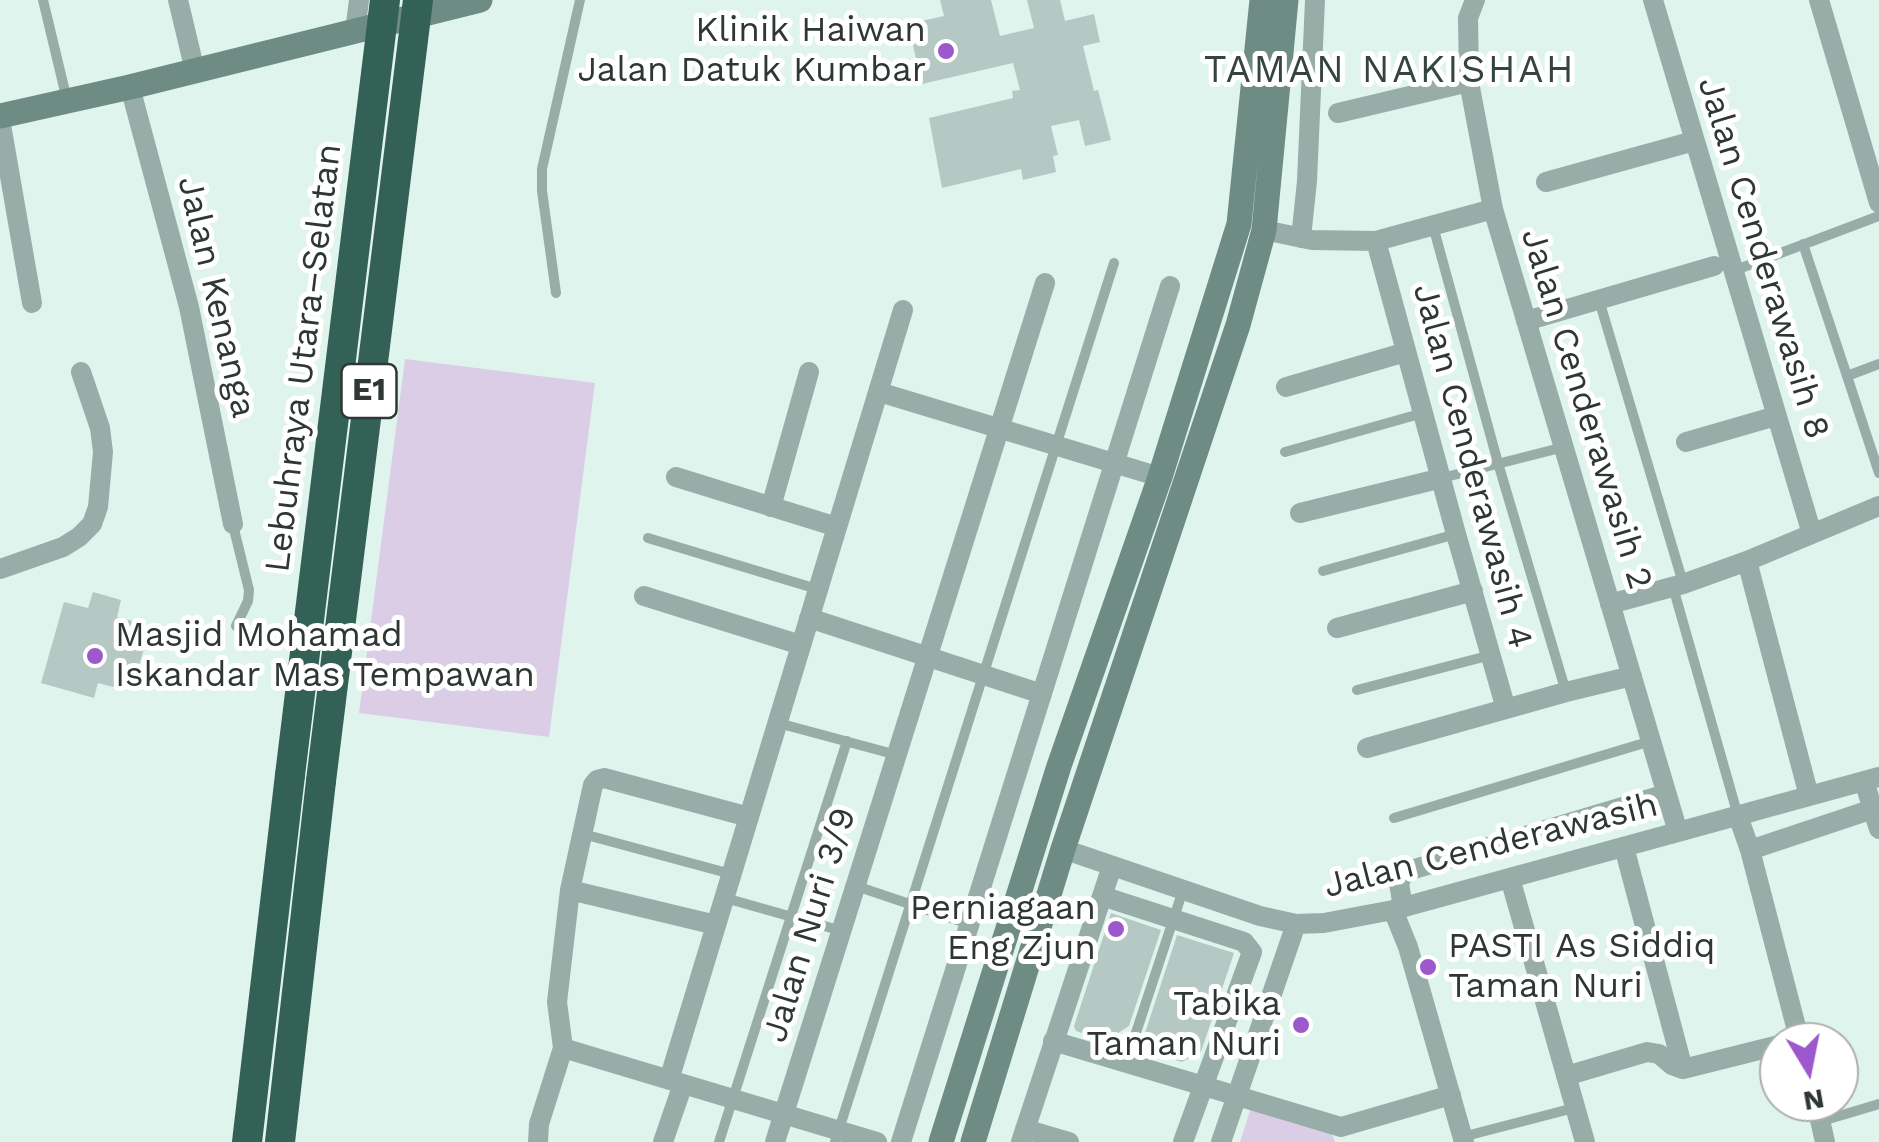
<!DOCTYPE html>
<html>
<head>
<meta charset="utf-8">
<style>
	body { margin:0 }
	#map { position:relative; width:1879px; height:1142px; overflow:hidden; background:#e0f4ee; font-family:"Work Sans",sans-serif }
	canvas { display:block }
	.north { position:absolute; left:1759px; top:1022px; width:100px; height:100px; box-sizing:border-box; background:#fff; border:2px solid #acafae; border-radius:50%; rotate:170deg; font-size:28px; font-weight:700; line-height:40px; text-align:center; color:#2f3735 }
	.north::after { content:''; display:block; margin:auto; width:35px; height:45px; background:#9d58cc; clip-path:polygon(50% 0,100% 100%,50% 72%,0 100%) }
</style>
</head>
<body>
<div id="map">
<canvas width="1879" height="1142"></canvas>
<div class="north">N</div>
</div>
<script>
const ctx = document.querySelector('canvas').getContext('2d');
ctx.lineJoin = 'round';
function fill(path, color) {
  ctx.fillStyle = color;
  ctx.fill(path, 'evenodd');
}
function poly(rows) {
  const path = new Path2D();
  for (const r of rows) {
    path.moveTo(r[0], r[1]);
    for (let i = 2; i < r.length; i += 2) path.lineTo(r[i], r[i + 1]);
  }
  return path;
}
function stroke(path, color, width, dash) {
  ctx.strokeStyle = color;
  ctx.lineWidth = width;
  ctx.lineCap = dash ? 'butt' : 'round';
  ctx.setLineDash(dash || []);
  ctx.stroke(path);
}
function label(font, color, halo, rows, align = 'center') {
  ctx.font = font + ' "Work Sans",sans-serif';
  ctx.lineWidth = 10;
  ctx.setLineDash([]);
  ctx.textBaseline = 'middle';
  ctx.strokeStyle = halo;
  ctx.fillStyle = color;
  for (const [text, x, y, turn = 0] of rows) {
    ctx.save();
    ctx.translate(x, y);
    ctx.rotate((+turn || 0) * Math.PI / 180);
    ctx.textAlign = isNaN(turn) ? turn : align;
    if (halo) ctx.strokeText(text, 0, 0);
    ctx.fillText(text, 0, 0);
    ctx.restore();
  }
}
fill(poly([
	[405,359,595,383,549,737,359,713],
	[1252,1104,1330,1129,1335,1142,1240,1142]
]), '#dbcde6');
fill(poly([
	[940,0,991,0,1000,36,1034,28,1027,0,1060,0,1065,21,1094,14,1100,42,1083,46,1094,91,1098,90,1111,140,1085,146,1079,120,1051,126,1058,155,1053,156,1056,172,1023,180,1021,169,942,188,929,118,1013,98,1012,91,1020,90,1013,63,922,84,908,24,944,16],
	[93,592,121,600,117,617,136,622,131,638,146,642,137,673,123,669,117,688,98,683,94,698,41,683,64,602,88,608],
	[1111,913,1161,930,1129,1026,1106,1041,1076,1031,1074,1026],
	[1177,935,1234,953,1201,1052,1182,1062,1152,1053,1144,1036]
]), '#b5c8c3');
stroke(poly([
	[43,0,67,100],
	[1433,226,1498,463,1566,692],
	[1803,244,1847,376],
	[1733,271,1879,216],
	[556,293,542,191,542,169,580,0],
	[1599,300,1683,583],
	[1879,364,1847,376,1879,473],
	[1285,452,1423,413],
	[1442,478,1564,447],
	[233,525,249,590,248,601,236,626],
	[648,538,817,589],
	[1323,571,1456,534],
	[1673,587,1738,816],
	[1357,690,1491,655],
	[778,723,897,755],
	[1394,818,1651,741],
	[583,834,731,874],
	[856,886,969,924],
	[725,898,842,931],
	[1126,1063,1183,890],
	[1822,1121,1879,1104],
	[1462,1137,1574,1108],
	[719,1142,847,741],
	[835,1142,1114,263]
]), '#98ada7', 10);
stroke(poly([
	[178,0,195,71],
	[1475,0,1468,18,1469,82,1493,209,1678,832],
	[1653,0,1812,534],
	[1819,0,1879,203],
	[355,32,359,0],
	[130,87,189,307,233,524],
	[1338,113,1469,82],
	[0,119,32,303],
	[1546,182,1694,141],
	[1264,230,1312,240,1376,241,1493,209],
	[1301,238,1307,181,1315,0],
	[1376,241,1456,534,1506,709],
	[1526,321,1714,266],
	[1286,387,1406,352],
	[879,392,1160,477],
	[1686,442,1776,416],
	[676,477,837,527],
	[771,507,809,372],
	[1300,513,1442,478],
	[1747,561,1809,796],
	[0,569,63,547,79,537,92,524,98,507,103,452,100,428,81,372],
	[644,596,801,645],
	[1610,604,1683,584,1747,561,1879,506],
	[809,618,1042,694],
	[1337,628,1473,591],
	[1367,748,1566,692,1632,676],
	[1864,781,1879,829],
	[1738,816,1750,850,1800,1042],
	[1624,847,1683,1069],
	[1063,849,1260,916,1296,924,1324,923,1393,910,1879,777],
	[1750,850,1879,807],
	[1510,878,1585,1142],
	[570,890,716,925],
	[1102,896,1244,942,1252,952,1183,1142],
	[1403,908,1399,883,1403,875,1411,870,1666,794],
	[1393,910,1408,947,1464,1142],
	[1053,1041,1341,1127],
	[563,1048,877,1142],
	[1566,1076,1647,1052,1659,1054,1672,1065,1683,1069,1779,1045],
	[669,1080,903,310],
	[1816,1102,1825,1142],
	[1341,1127,1451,1095],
	[1025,1129,1069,1142],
	[538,1142,539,1124,563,1048,557,1002,570,890,593,785,597,780,604,778,749,817],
	[663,1142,683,1084],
	[775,1142,1045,283],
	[901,1142,1170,286],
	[1021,1142,1112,866],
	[1221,1142,1296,924]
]), '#98ada7', 20);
stroke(poly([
	[0,116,130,87,480,0],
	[941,1142,1059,766,1160,477,1239,224,1262,0],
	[973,1142,1063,849,1238,325,1264,230,1286,0]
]), '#6e8c84', 25);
stroke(poly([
	[247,1142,290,775],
	[280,1142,321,781]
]), '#346156', 30);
stroke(poly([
	[290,775,385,0],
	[321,781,418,0]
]), '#346156', 30);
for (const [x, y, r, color] of [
	[946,51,10,"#9d58cc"],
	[95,656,10,"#9d58cc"],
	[1116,929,10,"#9d58cc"],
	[1428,967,10,"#9d58cc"],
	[1301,1025,10,"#9d58cc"]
]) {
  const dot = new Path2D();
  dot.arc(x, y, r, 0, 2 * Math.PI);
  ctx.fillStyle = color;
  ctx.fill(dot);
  stroke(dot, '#fff', 4);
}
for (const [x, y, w] of [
	[369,391,55]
]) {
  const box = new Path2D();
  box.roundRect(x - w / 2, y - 27, w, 54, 8);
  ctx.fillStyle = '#fff';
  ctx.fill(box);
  stroke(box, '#2f3735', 2.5);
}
label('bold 32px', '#2f3735', null, [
	["E1",369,391]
]);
label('35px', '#2f3735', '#fff', [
	["Klinik Haiwan",926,31],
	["Jalan Datuk Kumbar",926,71],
	["Masjid Mohamad",115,636,"left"],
	["Iskandar Mas Tempawan",115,676,"left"],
	["Perniagaan",1096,909],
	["Eng Zjun",1096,949],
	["PASTI As Siddiq",1448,947,"left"],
	["Taman Nuri",1448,987,"left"],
	["Tabika",1281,1005],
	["Taman Nuri",1281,1045]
], 'right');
label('35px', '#2f3735', '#fff', [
	["Jalan Cenderawasih 8",1763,258,73],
	["Jalan Kenanga",216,297,77],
	["Lebuhraya Utara–Selatan",304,358,-83],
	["Jalan Cenderawasih 2",1586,409,73],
	["Jalan Cenderawasih 4",1472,466,75],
	["Jalan Cenderawasih",1491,846,-14],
	["Jalan Nuri 3/9",810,925,-73]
]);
ctx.letterSpacing = '2.5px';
label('38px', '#344540', '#fff', [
	["TAMAN NAKISHAH",1390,71]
]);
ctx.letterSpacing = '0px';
</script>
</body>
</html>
